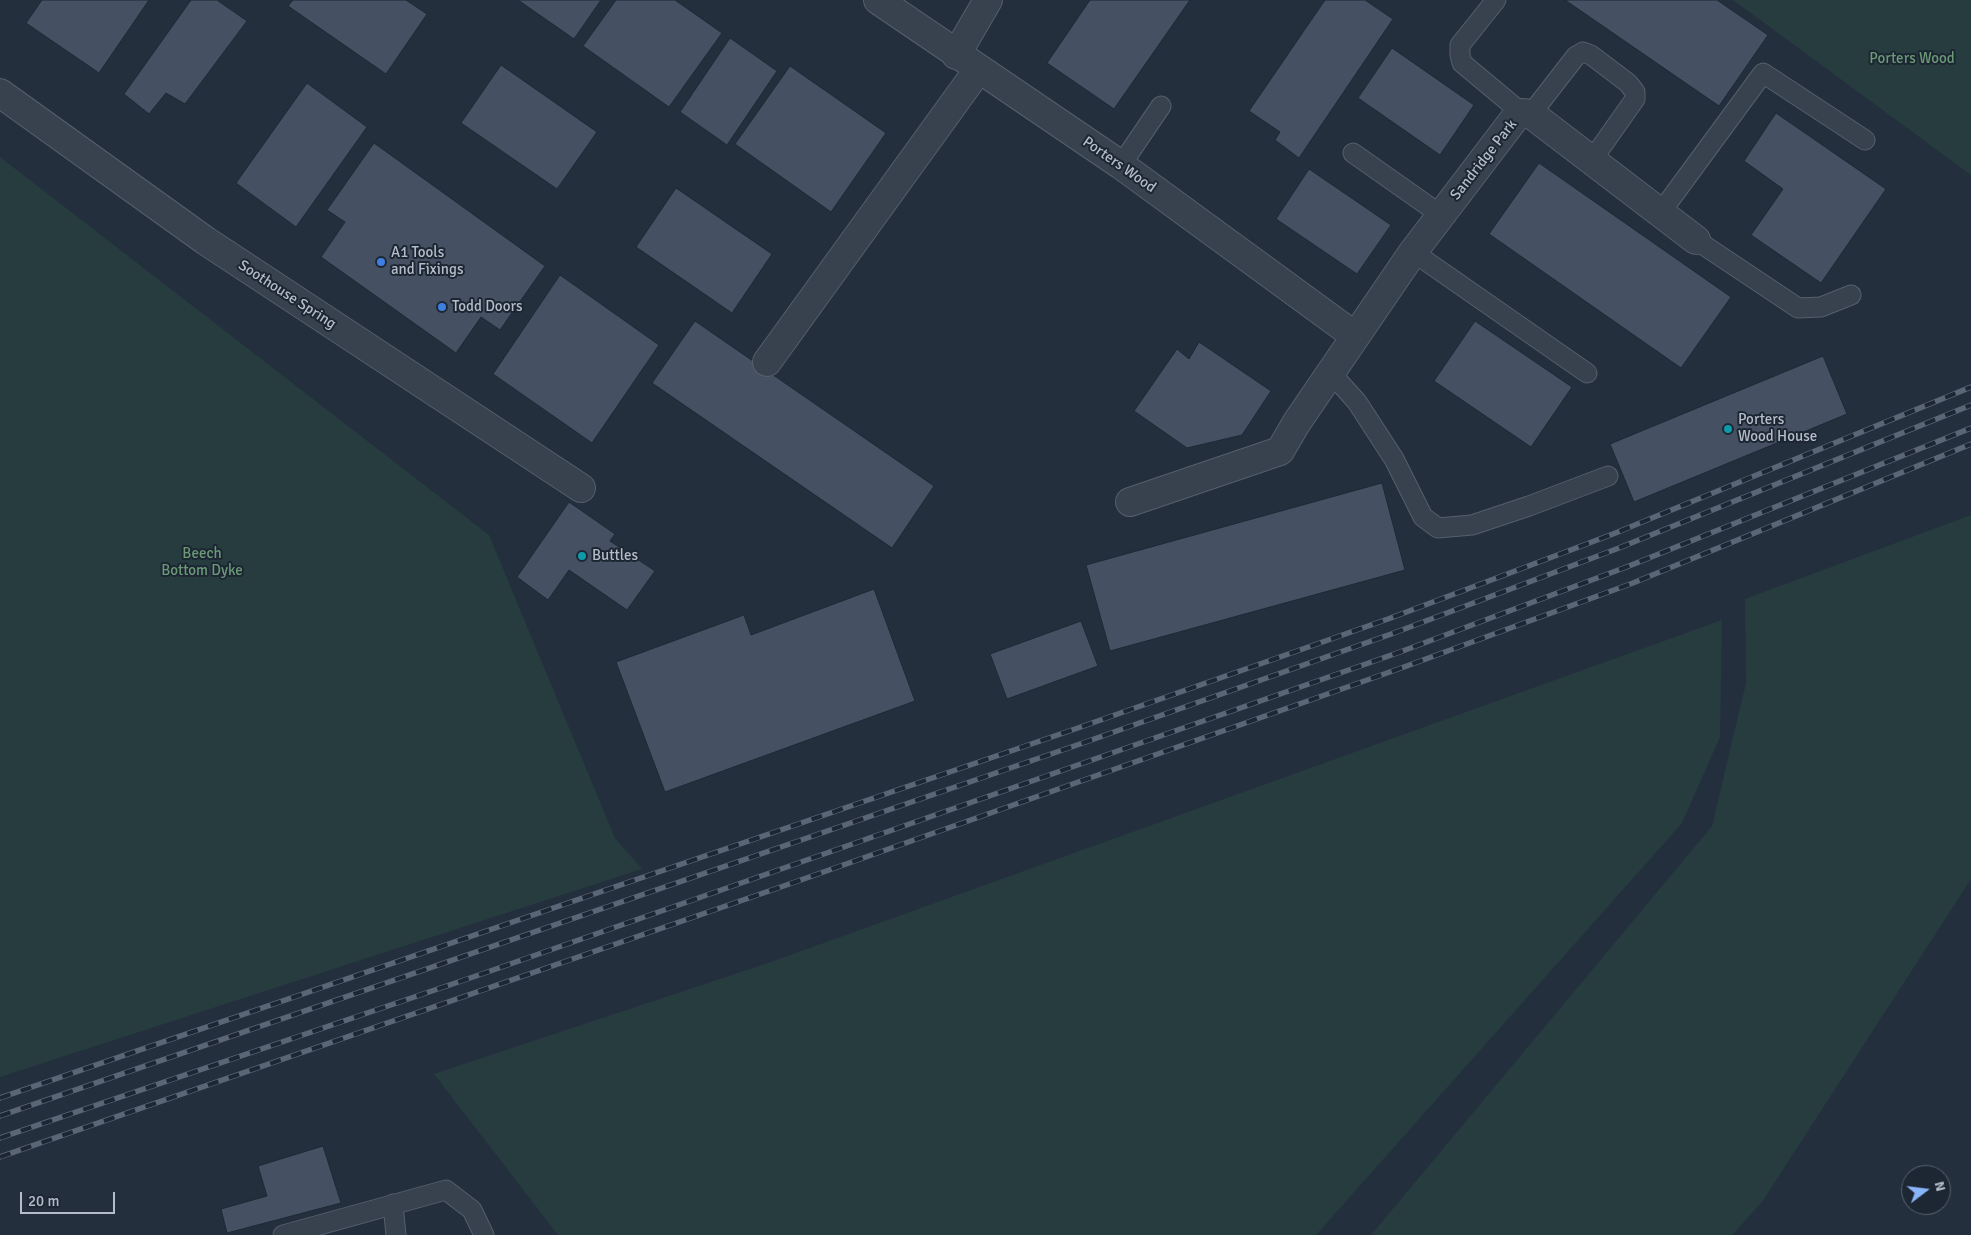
<!DOCTYPE html>
<html>
<head>
<meta charset="utf-8">
<style>
	body { margin:0 }
	#map { position:relative; width:1971px; height:1235px; overflow:hidden; background:#242f3e; font-family:Signika,sans-serif }
	canvas { display:block }
	.north { position:absolute; left:1901px; top:1165px; width:50px; height:50px; box-sizing:border-box; background:#1d2633; border:1px solid #59626f; border-radius:50%; rotate:75deg; font-size:14px; font-weight:700; line-height:20px; text-align:center; color:#b4bcc9 }
	.north::after { content:''; display:block; margin:auto; width:18px; height:22px; background:#8ab4f8; clip-path:polygon(50% 0,100% 100%,50% 72%,0 100%) }
	.scale { position:absolute; left:20px; top:1192px; width:95px; height:22px; box-sizing:border-box; border:2px solid #b4bcc9; border-top:0; padding-left:6px; font-size:15px; line-height:18px; white-space:nowrap; color:#b4bcc9; -webkit-text-stroke:4px #1d2633; paint-order:stroke }
</style>
</head>
<body>
<div id="map">
<canvas width="1971" height="1235"></canvas>
<div class="north">N</div>
<div class="scale">20 m</div>
</div>
<script>
const ctx = document.querySelector('canvas').getContext('2d');
ctx.lineJoin = 'round';
function fill(path, color) {
  ctx.fillStyle = color;
  ctx.fill(path, 'evenodd');
}
function poly(rows) {
  const path = new Path2D();
  for (const r of rows) {
    path.moveTo(r[0], r[1]);
    for (let i = 2; i < r.length; i += 2) path.lineTo(r[i], r[i + 1]);
  }
  return path;
}
function stroke(path, color, width, dash) {
  ctx.strokeStyle = color;
  ctx.lineWidth = width;
  ctx.lineCap = dash ? 'butt' : 'round';
  ctx.setLineDash(dash || []);
  ctx.stroke(path);
}
function label(font, color, halo, rows, align = 'center') {
  ctx.font = font + ' Signika,sans-serif';
  ctx.lineWidth = 4;
  ctx.setLineDash([]);
  ctx.textBaseline = 'middle';
  ctx.strokeStyle = halo;
  ctx.fillStyle = color;
  for (const [text, x, y, turn = 0] of rows) {
    ctx.save();
    ctx.translate(x, y);
    ctx.rotate((+turn || 0) * Math.PI / 180);
    ctx.textAlign = isNaN(turn) ? turn : align;
    if (halo) ctx.strokeText(text, 0, 0);
    ctx.fillText(text, 0, 0);
    ctx.restore();
  }
}
fill(poly([
	[1733,0,1971,0,1971,175],
	[0,157,489,535,615,838,642,869,0,1077],
	[1971,515,1971,879,1762,1202,1732,1235,1371,1235,1712,826,1746,683,1745,599],
	[1722,620,1720,737,1682,823,1316,1235,558,1235,434,1074,768,963]
]), '#263c3f');
const building = poly([
	[42,0,149,0,99,73,26,23,42,0],
	[191,0,217,0,247,21,185,104,166,93,149,114,124,94,191,0],
	[293,0,406,0,427,14,386,74,288,6,293,0],
	[518,0,601,0,574,39,518,0],
	[616,0,675,0,722,33,669,107,583,46,616,0],
	[1090,0,1190,0,1114,109,1047,63,1090,0],
	[1325,0,1365,0,1393,19,1299,158,1275,140,1280,132,1249,111,1325,0],
	[1565,0,1717,0,1768,35,1719,106,1565,0],
	[730,38,777,71,727,145,680,112,730,38],
	[1392,48,1474,105,1440,155,1358,98,1392,48],
	[501,65,597,132,557,189,461,123,501,65],
	[790,66,886,133,831,212,735,144,790,66],
	[307,83,367,127,296,227,236,183,307,83],
	[1776,113,1886,189,1821,283,1751,235,1783,189,1744,161,1776,113],
	[374,143,545,266,500,330,481,317,456,353,321,257,345,222,327,210,374,143],
	[1539,163,1731,297,1681,368,1489,234,1539,163],
	[1309,169,1391,225,1357,274,1276,219,1309,169],
	[676,188,772,254,732,313,636,247,676,188],
	[560,275,659,345,592,443,493,374,560,275],
	[695,321,934,486,892,548,652,383,695,321],
	[1475,321,1572,387,1531,447,1434,381,1475,321],
	[1199,342,1271,391,1242,435,1187,448,1134,411,1177,349,1189,359,1199,342],
	[1823,356,1847,414,1634,502,1610,444,1823,356],
	[1382,483,1405,570,1110,651,1086,565,1382,483],
	[569,502,615,534,610,541,655,571,627,610,569,570,548,600,517,577,569,502],
	[874,589,915,701,665,792,616,662,744,615,751,635,874,589],
	[1081,621,1098,666,1007,699,990,654,1081,621],
	[323,1146,341,1203,227,1233,221,1209,267,1196,258,1166,323,1146]
]);
fill(building, '#455162');
stroke(building, '#1f2835', 1);
const service = poly([
	[1496,0,1460,45,1460,55,1462,63,1522,113],
	[1531,114,1576,56,1583,52,1591,55,1628,83,1635,92,1635,99,1592,160],
	[1353,153,1441,215],
	[1121,165,1161,106],
	[1661,212,1763,73,1865,140],
	[1696,240,1798,308,1821,307,1851,295],
	[1413,252,1587,373],
	[1330,372,1357,402,1394,459,1423,517,1438,528,1472,525,1529,506,1608,476],
	[393,1204,396,1235],
	[283,1235,446,1190,472,1210,484,1235]
]);
const minor = poly([
	[878,0,1121,165,1355,336],
	[956,55,988,0],
	[0,93,206,241,581,488],
	[767,362,978,70],
	[1130,502,1280,451,1297,422,1413,252,1515,118,1522,113,1531,114,1696,240]
]);
stroke(service, '#565f6c', 21);
stroke(minor, '#565f6c', 30);
stroke(service, '#38414e', 19);
stroke(minor, '#38414e', 28);
const rail = poly([
	[0,1098,1075,729,1388,619,1613,534,1971,387],
	[0,1116,1080,744,1394,633,1619,548,1971,405],
	[0,1138,476,976,1400,652,1629,566,1971,428],
	[0,1157,798,881,1404,667,1633,583,1971,444]
]);
stroke(rail, '#5a6575', 5.5);
stroke(rail, '#1d2633', 4, [11]);
for (const [x, y, r, color] of [
	[381,262,5,"#3f7fe0"],
	[442,307,5,"#3f7fe0"],
	[1728,429,5,"#0f9aa8"],
	[582,556,5,"#0f9aa8"]
]) {
  const dot = new Path2D();
  dot.arc(x, y, r, 0, 2 * Math.PI);
  ctx.fillStyle = color;
  ctx.fill(dot);
  stroke(dot, '#1d2633', 2);
}
label('15px', '#6b9a76', '#1d2633', [
	["Porters Wood",1912,59],
	["Beech",202,554],
	["Bottom Dyke",202,571]
]);
label('15px', '#b4bcc9', '#1d2633', [
	["Sandridge Park",1484,160,-52],
	["Porters Wood",1119,165,35],
	["Soothouse Spring",287,295,33]
]);
label('15px', '#b4bcc9', '#1d2633', [
	["A1 Tools",391,253],
	["and Fixings",391,270],
	["Todd Doors",452,307],
	["Porters",1738,420],
	["Wood House",1738,437],
	["Buttles",592,556]
], 'left');
</script>
</body>
</html>
